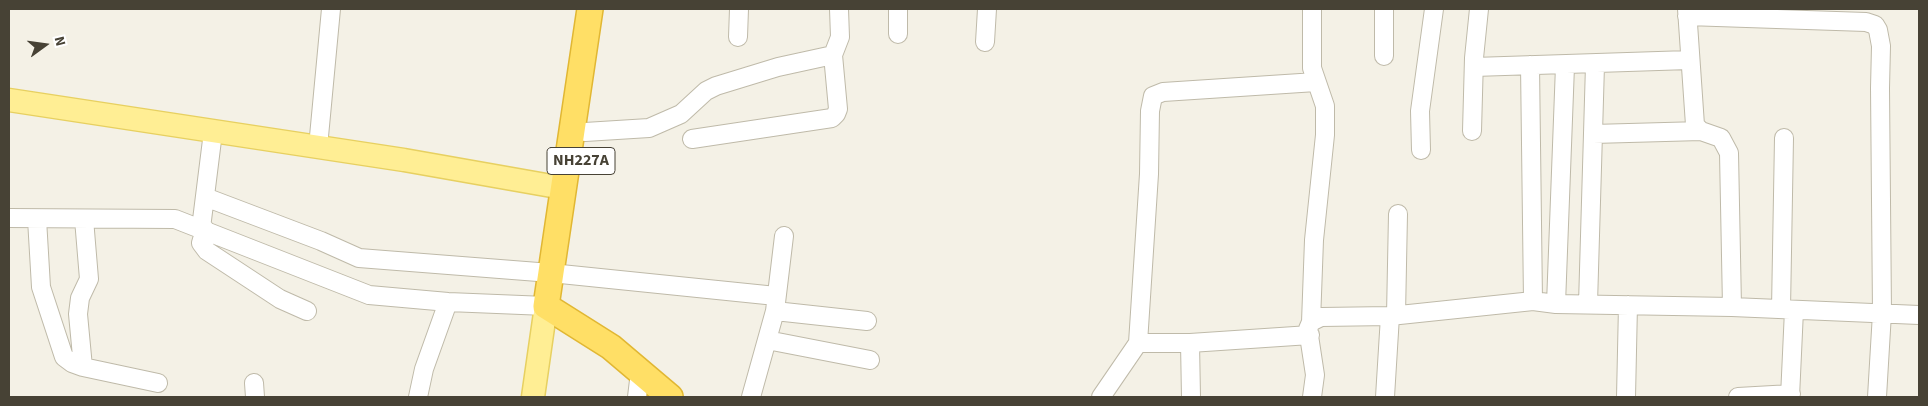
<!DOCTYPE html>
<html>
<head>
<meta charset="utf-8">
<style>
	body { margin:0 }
	#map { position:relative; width:1928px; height:406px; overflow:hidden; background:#f4f1e6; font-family:"Source Sans 3",sans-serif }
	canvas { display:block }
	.frame { position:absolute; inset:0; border:10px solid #474235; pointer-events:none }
	.north { position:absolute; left:20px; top:20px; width:50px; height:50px; -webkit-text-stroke:4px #fff; paint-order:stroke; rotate:76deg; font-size:14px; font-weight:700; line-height:20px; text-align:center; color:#474235 }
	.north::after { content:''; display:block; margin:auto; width:18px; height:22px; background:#474235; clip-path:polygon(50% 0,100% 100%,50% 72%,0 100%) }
</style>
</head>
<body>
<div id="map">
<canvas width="1928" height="406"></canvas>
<div class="frame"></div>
<div class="north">N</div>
</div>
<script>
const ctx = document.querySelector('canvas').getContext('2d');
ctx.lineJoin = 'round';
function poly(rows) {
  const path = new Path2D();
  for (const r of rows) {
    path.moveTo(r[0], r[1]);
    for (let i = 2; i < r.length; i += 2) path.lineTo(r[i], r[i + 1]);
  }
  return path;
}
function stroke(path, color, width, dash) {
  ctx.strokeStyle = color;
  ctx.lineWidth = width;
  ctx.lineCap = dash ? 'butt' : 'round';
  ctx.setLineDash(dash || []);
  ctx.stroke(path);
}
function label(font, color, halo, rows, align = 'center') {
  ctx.font = font + ' "Source Sans 3",sans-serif';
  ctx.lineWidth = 5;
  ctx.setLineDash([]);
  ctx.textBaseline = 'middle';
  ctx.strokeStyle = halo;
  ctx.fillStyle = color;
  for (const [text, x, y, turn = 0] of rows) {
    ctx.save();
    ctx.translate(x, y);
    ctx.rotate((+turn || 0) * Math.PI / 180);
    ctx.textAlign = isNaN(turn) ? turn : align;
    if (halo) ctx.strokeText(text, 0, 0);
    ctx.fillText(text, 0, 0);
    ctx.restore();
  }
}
const minor = poly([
	[898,9,898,34],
	[1384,9,1384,56],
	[1687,16,1866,22,1875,25,1878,30,1881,46,1880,88,1882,313,1877,397],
	[738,37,739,9],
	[985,42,987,9],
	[1530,65,1533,301],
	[1474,67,1689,60],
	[1472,131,1474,58,1479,9],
	[585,132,649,128,681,114,706,91,716,86,778,67,833,55],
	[1593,134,1701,131],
	[692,139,832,118,836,114,838,109,833,55,840,37,839,9],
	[318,147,331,9],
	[1421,150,1420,111,1434,9],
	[205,197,321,241,359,258,551,273,776,296],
	[9,218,175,219,369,295,448,302,546,306],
	[37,219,41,287,64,357,72,363,83,367,158,383],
	[201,228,213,132],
	[205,229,201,243,207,251,280,299,307,311],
	[1556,304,1565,66],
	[1588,304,1595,65],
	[1732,307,1919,315],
	[1781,309,1784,138],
	[775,311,867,321],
	[1396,315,1398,214],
	[1311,322,1314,240,1325,135,1325,106,1312,68,1312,9],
	[767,340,870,360],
	[1138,343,1190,343,1310,335],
	[1190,343,1191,397],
	[83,367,78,314,80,298,89,279,84,219],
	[254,383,255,397],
	[418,397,424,369,448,302],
	[637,397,640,372],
	[751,397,775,311,784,236],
	[1101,397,1138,343,1149,174,1150,111,1153,96,1163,92,1316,82],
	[1312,397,1315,375,1308,329,1311,322,1321,317,1390,316,1533,301,1556,304,1732,307,1729,153,1721,138,1701,131,1695,125,1687,9],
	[1385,397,1390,316],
	[1626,397,1628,305],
	[1738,397,1791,394],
	[1790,397,1794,310]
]);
const major = poly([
	[9,100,404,160,563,188],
	[533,397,546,306]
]);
const highway = poly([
	[590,9,546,306,611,347,670,397]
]);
stroke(minor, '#bfbaa9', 20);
stroke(major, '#e7d061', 25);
stroke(highway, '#e1b733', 28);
stroke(minor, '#fff', 18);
stroke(major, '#ffee94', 22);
stroke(highway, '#ffdf66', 25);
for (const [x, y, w] of [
	[581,161,68]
]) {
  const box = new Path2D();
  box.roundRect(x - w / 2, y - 13.5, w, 27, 4);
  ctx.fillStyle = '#fff';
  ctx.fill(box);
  stroke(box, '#474235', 1);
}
label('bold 16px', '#474235', null, [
	["NH227A",581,161]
]);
</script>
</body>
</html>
